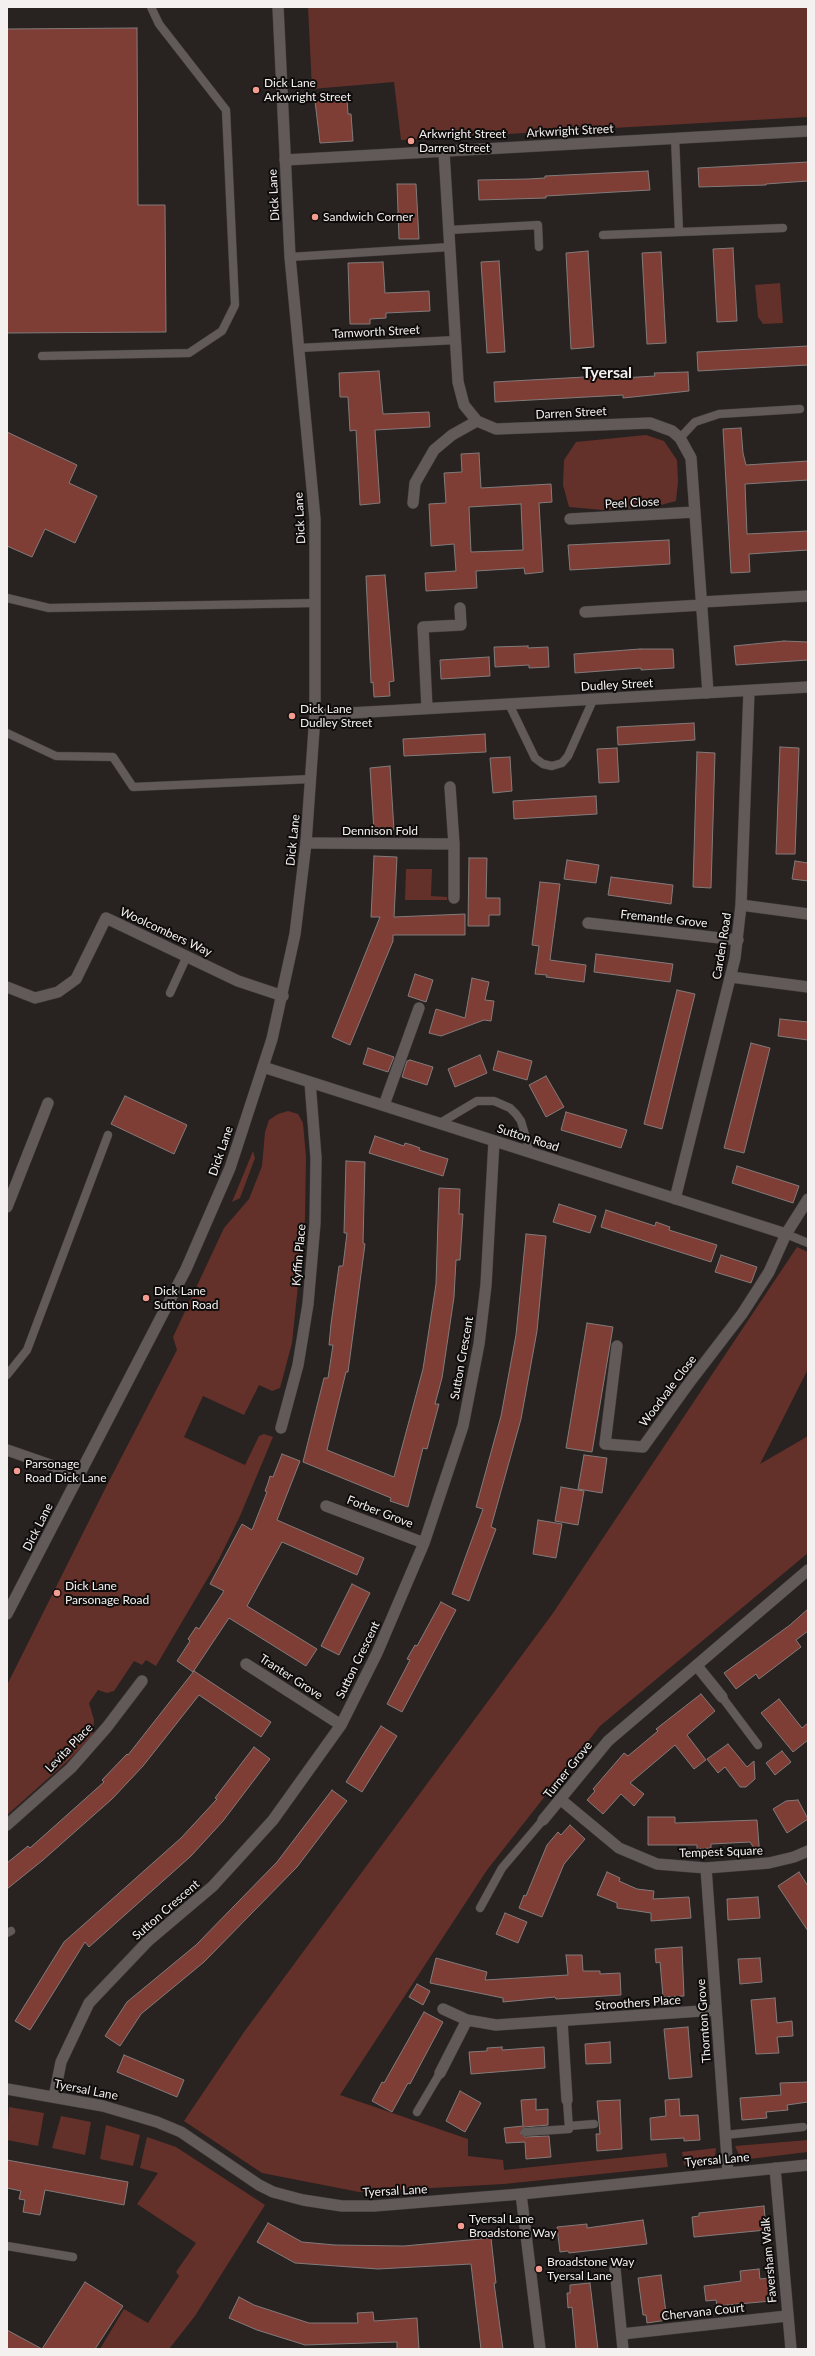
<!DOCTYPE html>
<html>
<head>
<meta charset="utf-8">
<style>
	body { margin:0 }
	#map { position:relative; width:815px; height:2356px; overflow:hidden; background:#282221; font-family:Lato,sans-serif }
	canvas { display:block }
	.frame { position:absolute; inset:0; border:8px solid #f4f0ef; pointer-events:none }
</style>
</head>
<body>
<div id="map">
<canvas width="815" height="2356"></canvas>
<div class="frame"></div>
</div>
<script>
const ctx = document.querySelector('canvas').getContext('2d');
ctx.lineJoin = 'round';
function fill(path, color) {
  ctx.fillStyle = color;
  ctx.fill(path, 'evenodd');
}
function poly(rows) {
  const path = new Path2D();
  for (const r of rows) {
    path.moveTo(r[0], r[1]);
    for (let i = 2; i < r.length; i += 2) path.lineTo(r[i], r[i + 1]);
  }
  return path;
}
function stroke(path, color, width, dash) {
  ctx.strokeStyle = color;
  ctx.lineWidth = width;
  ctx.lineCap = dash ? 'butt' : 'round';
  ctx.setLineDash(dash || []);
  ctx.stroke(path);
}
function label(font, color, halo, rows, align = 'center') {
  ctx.font = font + ' Lato,sans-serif';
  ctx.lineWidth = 4;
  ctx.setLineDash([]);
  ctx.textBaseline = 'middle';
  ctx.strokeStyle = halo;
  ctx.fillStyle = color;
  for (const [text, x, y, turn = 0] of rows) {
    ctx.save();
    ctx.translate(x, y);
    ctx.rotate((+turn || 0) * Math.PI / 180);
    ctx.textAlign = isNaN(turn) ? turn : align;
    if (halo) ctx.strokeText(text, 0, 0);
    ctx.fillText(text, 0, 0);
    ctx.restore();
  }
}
fill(poly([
	[308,7,808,7,808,117,401,140,394,82,312,89],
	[780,283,783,323,763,324,758,317,755,285],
	[646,435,664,441,677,460,678,482,676,501,653,507,603,510,569,507,563,485,564,460,576,442],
	[406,869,432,869,431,896,447,897,447,900,405,900],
	[288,1111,298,1114,303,1123,306,1157,305,1218,292,1343,280,1388,272,1391,259,1385,244,1415,203,1396,184,1437,245,1465,259,1436,264,1434,273,1437,240,1516,219,1559,156,1666,146,1660,142,1665,134,1661,114,1691,107,1693,98,1690,89,1703,94,1720,93,1735,70,1759,7,1815,7,1685,108,1483,177,1350,173,1337,224,1228,249,1199,262,1166,265,1132,269,1120,278,1114],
	[253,1151,255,1158,240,1198,232,1202],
	[797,1247,808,1252,808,1369,760,1464,808,1436,808,1553,600,1726,487,1870,340,2095,468,2139,468,2156,503,2160,504,2170,666,2153,668,2167,504,2184,359,2192,262,2173,184,2121,244,2032,553,1613],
	[9,2107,44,2113,38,2146,7,2140],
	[61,2116,91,2122,85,2155,52,2148],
	[106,2125,140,2135,133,2166,100,2159],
	[147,2137,176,2147,265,2205,195,2316,169,2349,100,2349,124,2309,148,2323,179,2276,176,2272,196,2243,137,2204,158,2173,140,2168],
	[808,2140,808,2152,749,2159,739,2155,735,2146],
	[716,2148,715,2157,708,2162,684,2165,682,2152]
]), '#63312a');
const building = poly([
	[137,28,138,205,165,205,166,332,7,333,7,29,137,28],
	[347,99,348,114,351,114,353,141,320,143,315,101,347,99],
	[808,162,808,181,766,184,766,185,699,187,698,168,808,162],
	[648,171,650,190,546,196,546,198,479,200,478,180,528,179,545,178,545,176,648,171],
	[397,184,416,184,419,239,399,239,397,184],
	[733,248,737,321,717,322,713,249,733,248],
	[588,251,594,347,571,349,566,253,588,251],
	[661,252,666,343,647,344,642,253,661,252],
	[499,261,505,352,487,353,481,262,499,261],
	[383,262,385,293,429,291,430,311,386,313,386,318,370,319,370,324,350,324,348,263,383,262],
	[808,346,808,365,698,371,697,352,808,346],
	[379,371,383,414,429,412,430,427,375,430,380,503,360,505,356,430,350,431,348,397,340,397,339,373,379,371],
	[688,372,689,391,623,398,623,395,495,402,494,382,621,375,622,378,655,376,654,373,688,372],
	[741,428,743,453,746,465,808,461,808,480,745,484,747,534,808,531,808,550,749,554,750,572,731,573,723,429,741,428],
	[7,432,77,465,69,483,97,496,75,543,45,529,32,557,7,546,7,432],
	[479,453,481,488,551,484,552,502,539,503,543,572,525,574,524,568,476,571,477,588,426,591,425,573,456,571,454,544,431,546,429,504,446,503,444,473,462,472,461,454,479,453],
	[521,504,523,550,471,552,469,507,521,504],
	[669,540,670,564,570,570,568,545,669,540],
	[385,575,394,681,389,682,390,696,374,697,373,682,371,683,366,576,385,575],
	[784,641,808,642,808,660,736,665,734,646,784,641],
	[528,646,528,648,548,647,549,667,529,668,529,665,495,667,494,647,528,646],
	[640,649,673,649,674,668,641,670,641,668,575,673,574,654,640,649],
	[489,657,490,676,441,679,440,660,489,657],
	[694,723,695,740,618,745,617,727,694,723],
	[485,734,486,752,404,756,403,739,485,734],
	[780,747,799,748,795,854,776,854,780,747],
	[617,748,619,782,599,783,597,749,617,748],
	[697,752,715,753,711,888,693,887,697,752],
	[510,757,512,791,493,793,490,758,510,757],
	[390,766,394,830,374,831,370,768,390,766],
	[596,796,597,814,514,819,513,801,596,796],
	[374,856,397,857,394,917,465,914,465,935,393,935,393,941,350,1045,332,1037,380,917,371,917,374,856],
	[469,858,487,858,486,898,500,898,500,915,489,915,489,926,468,926,469,858],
	[567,860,599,865,596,883,564,879,567,860],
	[795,861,808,863,808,881,792,879,795,861],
	[611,877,673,885,671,904,608,895,611,877],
	[540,882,560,884,550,960,586,965,584,982,546,977,547,975,535,974,539,946,532,945,540,882],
	[596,954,673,964,670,982,594,972,596,954],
	[415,974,433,980,426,1002,408,996,415,974],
	[472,978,489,982,485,1000,494,1001,491,1021,484,1020,441,1036,429,1033,436,1009,465,1018,472,978],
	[677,990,695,994,662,1129,644,1124,677,990],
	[780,1019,808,1022,808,1040,778,1036,780,1019],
	[751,1043,770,1048,744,1153,724,1148,751,1043],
	[368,1048,394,1057,388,1072,363,1064,368,1048],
	[498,1051,532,1061,527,1080,493,1070,498,1051],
	[480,1055,487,1073,455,1087,448,1069,480,1055],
	[410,1060,433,1067,427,1085,402,1077,407,1061,410,1060],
	[546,1076,564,1107,546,1117,529,1085,546,1076],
	[125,1096,187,1125,174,1154,111,1124,125,1096],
	[566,1112,627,1130,621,1148,561,1130,566,1112],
	[375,1136,404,1146,405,1143,412,1145,420,1148,419,1150,448,1159,443,1176,369,1153,375,1136],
	[346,1161,365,1162,363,1243,365,1244,348,1372,346,1372,327,1450,394,1477,423,1369,436,1284,439,1188,460,1189,459,1214,463,1214,460,1260,456,1260,454,1297,442,1378,435,1404,439,1404,427,1449,423,1448,408,1507,390,1501,391,1498,303,1462,324,1378,328,1378,333,1345,329,1345,331,1324,339,1266,343,1266,347,1233,344,1233,346,1161],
	[737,1166,799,1186,793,1203,732,1183,737,1166],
	[559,1204,596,1216,590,1233,553,1222,559,1204],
	[606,1210,655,1226,656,1222,670,1227,669,1230,717,1245,711,1262,601,1227,606,1210],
	[526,1234,546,1236,537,1331,521,1419,491,1527,496,1529,469,1601,452,1594,483,1509,476,1507,501,1416,516,1335,526,1234],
	[721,1255,757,1267,751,1283,715,1272,721,1255],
	[587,1323,613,1327,592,1452,566,1448,587,1323],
	[282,1454,300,1461,277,1520,364,1558,357,1575,282,1542,247,1606,317,1649,306,1666,229,1618,193,1672,177,1661,190,1641,188,1639,196,1627,199,1629,224,1591,210,1584,242,1524,252,1530,267,1492,265,1491,268,1483,270,1476,273,1477,282,1454],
	[584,1455,607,1458,602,1493,578,1489,584,1455],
	[561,1487,584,1491,578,1525,555,1521,561,1487],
	[538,1520,562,1524,556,1558,533,1554,538,1520],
	[352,1584,370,1593,339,1655,321,1646,352,1584],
	[441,1602,456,1610,402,1712,387,1704,410,1660,407,1659,415,1645,417,1646,441,1602],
	[808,1609,808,1631,796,1640,801,1647,759,1679,756,1674,736,1689,724,1673,790,1625,808,1609],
	[194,1671,271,1722,261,1737,199,1695,143,1766,112,1799,43,1860,7,1889,7,1863,28,1846,30,1848,104,1782,102,1780,127,1754,128,1755,194,1671],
	[701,1694,715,1711,687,1735,706,1760,694,1769,675,1745,630,1783,644,1794,634,1806,621,1794,603,1814,587,1800,595,1791,593,1789,624,1753,628,1756,658,1731,656,1729,701,1694],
	[779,1699,802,1728,808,1723,808,1740,793,1752,761,1713,779,1699],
	[381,1726,397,1736,362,1792,346,1782,381,1726],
	[728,1744,747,1767,754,1761,755,1779,746,1787,740,1787,725,1767,718,1773,707,1759,728,1744],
	[254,1747,270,1759,223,1821,191,1856,89,1947,85,1942,30,2030,15,2021,64,1942,181,1838,217,1799,215,1798,254,1747],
	[782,1751,791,1762,775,1775,766,1763,782,1751],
	[332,1790,347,1801,297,1867,204,1962,141,2014,120,2046,105,2036,127,2002,196,1945,277,1862,332,1790],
	[798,1800,808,1819,787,1833,773,1809,786,1801,798,1800],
	[648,1817,675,1817,675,1823,757,1820,760,1857,750,1842,711,1844,711,1848,697,1849,697,1845,648,1845,648,1817],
	[570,1825,585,1839,564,1864,542,1917,519,1908,524,1895,526,1896,547,1845,558,1832,561,1835,570,1825],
	[607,1872,620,1878,619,1881,637,1889,654,1891,653,1899,689,1897,691,1918,651,1921,651,1913,617,1908,617,1903,597,1895,607,1872],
	[799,1872,808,1886,808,1931,778,1886,799,1872],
	[758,1897,760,1918,728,1920,727,1899,758,1897],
	[505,1913,527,1922,518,1943,496,1934,505,1913],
	[682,1947,684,1996,663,1997,660,1962,656,1963,655,1949,682,1947],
	[566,1955,582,1955,583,1971,600,1971,600,1974,620,1973,621,1995,556,1999,555,1997,503,2002,503,1998,430,1983,436,1958,487,1972,485,1980,568,1975,566,1955],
	[760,1958,762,1982,740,1984,738,1959,760,1958],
	[417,1984,430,1991,423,2005,409,1997,417,1984],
	[775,1998,777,2023,792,2021,793,2036,777,2037,779,2053,756,2054,751,2000,775,1998],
	[424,2012,443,2022,410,2084,408,2083,392,2112,372,2101,382,2082,384,2083,424,2012],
	[688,2027,692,2077,669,2079,664,2029,688,2027],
	[610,2042,611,2063,586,2064,585,2044,610,2042],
	[502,2047,502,2050,544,2047,545,2068,471,2074,469,2052,487,2051,487,2048,502,2047],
	[124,2055,184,2080,177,2097,117,2072,124,2055],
	[808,2082,808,2102,787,2105,788,2110,766,2112,767,2118,742,2120,740,2098,781,2095,780,2083,808,2082],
	[460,2091,481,2103,465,2132,446,2121,460,2091],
	[536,2099,536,2110,548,2109,548,2125,524,2127,520,2133,525,2137,549,2136,551,2157,526,2159,525,2142,506,2143,504,2128,523,2126,521,2100,536,2099],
	[679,2099,680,2116,698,2115,700,2140,684,2141,684,2138,651,2140,650,2118,666,2116,665,2100,679,2099],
	[620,2100,622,2149,597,2151,596,2134,600,2134,597,2101,620,2100],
	[7,2160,128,2182,124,2205,45,2190,40,2215,23,2212,25,2200,19,2199,21,2191,7,2188,7,2160],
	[764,2206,766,2230,694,2237,692,2217,699,2216,699,2213,764,2206],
	[643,2220,647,2244,569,2253,568,2251,560,2252,557,2227,587,2224,587,2228,643,2220],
	[268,2223,302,2242,335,2245,404,2246,491,2238,496,2283,494,2283,503,2349,481,2349,471,2264,378,2269,295,2263,257,2242,268,2223],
	[759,2269,760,2279,769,2278,771,2301,717,2306,716,2300,706,2301,704,2286,741,2281,740,2271,759,2269],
	[661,2275,667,2320,647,2323,646,2315,643,2315,638,2278,661,2275],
	[85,2282,123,2306,95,2349,42,2349,85,2282],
	[590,2283,598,2349,576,2349,572,2307,568,2308,567,2293,570,2293,570,2285,590,2283],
	[239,2297,254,2305,309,2323,358,2323,357,2313,373,2312,374,2321,417,2318,419,2349,397,2349,397,2342,305,2345,257,2330,229,2318,239,2297],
	[7,2330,42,2349,7,2349,7,2330]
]);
fill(building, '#7e3e36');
stroke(building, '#827b7a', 1);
const service = poly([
	[675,138,679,232],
	[449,230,538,225,539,247],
	[603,235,783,228],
	[290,257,450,247],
	[299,348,456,340],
	[42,356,189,353,222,331,235,305,226,110,159,24,151,7],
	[680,438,695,422,719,414,800,409],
	[7,598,49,608,315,603],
	[509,704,535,758,543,764,552,766,562,763,568,756,593,700],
	[7,733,56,756,113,757,133,787,311,779],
	[170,993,187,956],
	[440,1123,477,1101,494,1101,510,1108,516,1114,521,1121,530,1152],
	[786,1234,808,1243],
	[7,1375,27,1350,108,1135],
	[722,1697,758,1745],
	[480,1908,502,1868,543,1820],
	[7,1933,11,1931],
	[417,2112,440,2073],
	[569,2126,594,2124],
	[525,2132,569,2129,567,2100],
	[725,2135,803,2127],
	[7,2246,73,2257]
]);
const minor = poly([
	[444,152,458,382,464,405,477,421,496,429,650,423,672,431,680,438,691,458,708,693],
	[285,160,808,131],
	[413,503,415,483,434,450,452,435,477,421],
	[570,519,695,512],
	[702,602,808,596],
	[585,612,702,605],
	[427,708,423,627,461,625,460,608],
	[315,715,808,687],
	[306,843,454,844,450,787],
	[454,898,454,844],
	[741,905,808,914],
	[588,923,738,940],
	[731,977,808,987],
	[7,987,35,998,58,992,76,979,106,918,238,981,283,996],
	[263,1067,786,1234],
	[384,1105,419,1008],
	[675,1199,735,958,741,905,749,691],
	[7,1207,48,1103],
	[617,1346,605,1444,643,1447,689,1383,742,1314,769,1272,786,1234,808,1199],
	[281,1428,298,1365,308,1304,315,1223,316,1158,310,1082],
	[7,1450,79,1475],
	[326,1506,424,1543],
	[246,1664,341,1725],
	[697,1666,722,1697],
	[560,1799,619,1848,657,1864,706,1868,769,1863,794,1857,808,1851],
	[543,1820,608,1741,808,1570],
	[7,1825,71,1768,107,1727,142,1681],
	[706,1868,728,2172],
	[443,2009,467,2020,496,2025,716,2010],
	[562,2021,567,2100],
	[440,2073,467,2020],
	[54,2097,61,2062,89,2003,148,1941,213,1886,273,1820,341,1725,377,1653,424,1543,463,1426,479,1344,486,1285,494,1141],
	[775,2168,791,2349],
	[521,2194,808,2165],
	[615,2269,623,2349],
	[622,2334,787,2316]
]);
const tertiary = poly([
	[7,1614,186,1269,230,1168,272,1039,295,934,306,843,315,715,315,519,290,257,278,7],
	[7,2089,103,2106,157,2122,181,2132,259,2185,273,2192,303,2200,342,2206,374,2206,521,2194,540,2349]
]);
stroke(service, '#423e3d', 9);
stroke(minor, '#423e3d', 12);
stroke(tertiary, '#423e3d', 12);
stroke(service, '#615a59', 8);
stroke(minor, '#615a59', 11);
stroke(tertiary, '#615a59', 11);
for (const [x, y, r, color] of [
	[256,90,4,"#f59c90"],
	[411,141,4,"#f59c90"],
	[315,217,4,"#f59c90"],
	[292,716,4,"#f59c90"],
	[146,1298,4,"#f59c90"],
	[17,1471,4,"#f59c90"],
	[57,1593,4,"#f59c90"],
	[461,2226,4,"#f59c90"],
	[539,2269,4,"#f59c90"]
]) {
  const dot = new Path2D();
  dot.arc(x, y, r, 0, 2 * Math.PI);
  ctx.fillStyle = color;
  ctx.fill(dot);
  stroke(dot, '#0f0c0c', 1.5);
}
label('12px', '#f4f0ef', '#0f0c0c', [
	["Dick Lane",264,83],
	["Arkwright Street",264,97],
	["Arkwright Street",419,134],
	["Darren Street",419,148],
	["Sandwich Corner",323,217],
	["Dick Lane",300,709],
	["Dudley Street",300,723],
	["Dick Lane",154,1291],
	["Sutton Road",154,1305],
	["Parsonage",25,1464],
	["Road Dick Lane",25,1478],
	["Dick Lane",65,1586],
	["Parsonage Road",65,1600],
	["Tyersal Lane",469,2219],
	["Broadstone Way",469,2233],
	["Broadstone Way",547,2262],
	["Tyersal Lane",547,2276]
], 'left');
label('12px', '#f4f0ef', '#0f0c0c', [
	["Arkwright Street",570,131,-3],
	["Dick Lane",274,195,-93],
	["Tamworth Street",376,332,-3],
	["Darren Street",571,413,-3],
	["Peel Close",632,503,-3],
	["Dick Lane",300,518,-93],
	["Dudley Street",617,685,-3],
	["Dennison Fold",380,831],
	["Dick Lane",293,840,-84],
	["Fremantle Grove",664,919,6],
	["Woolcombers Way",166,932,25],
	["Carden Road",722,946,-81],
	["Sutton Road",528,1138,18],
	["Dick Lane",221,1151,-71],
	["Kyffin Place",299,1255,-85],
	["Sutton Crescent",462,1358,-80],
	["Woodvale Close",668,1391,-53],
	["Forber Grove",380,1512,21],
	["Dick Lane",38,1527,-63],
	["Sutton Crescent",358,1660,-64],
	["Tranter Grove",291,1677,33],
	["Levita Place",69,1748,-46],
	["Turner Grove",568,1770,-51],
	["Tempest Square",721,1852,-2],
	["Sutton Crescent",166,1910,-41],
	["Stroothers Place",638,2003,-4],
	["Thornton Grove",704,2021,-94],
	["Tyersal Lane",86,2090,11],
	["Tyersal Lane",717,2160,-5],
	["Tyersal Lane",395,2191,-3],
	["Faversham Walk",769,2260,-95],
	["Chervana Court",703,2312,-6]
]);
label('bold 16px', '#f4f0ef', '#0f0c0c', [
	["Tyersal",607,373]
]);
</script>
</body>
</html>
